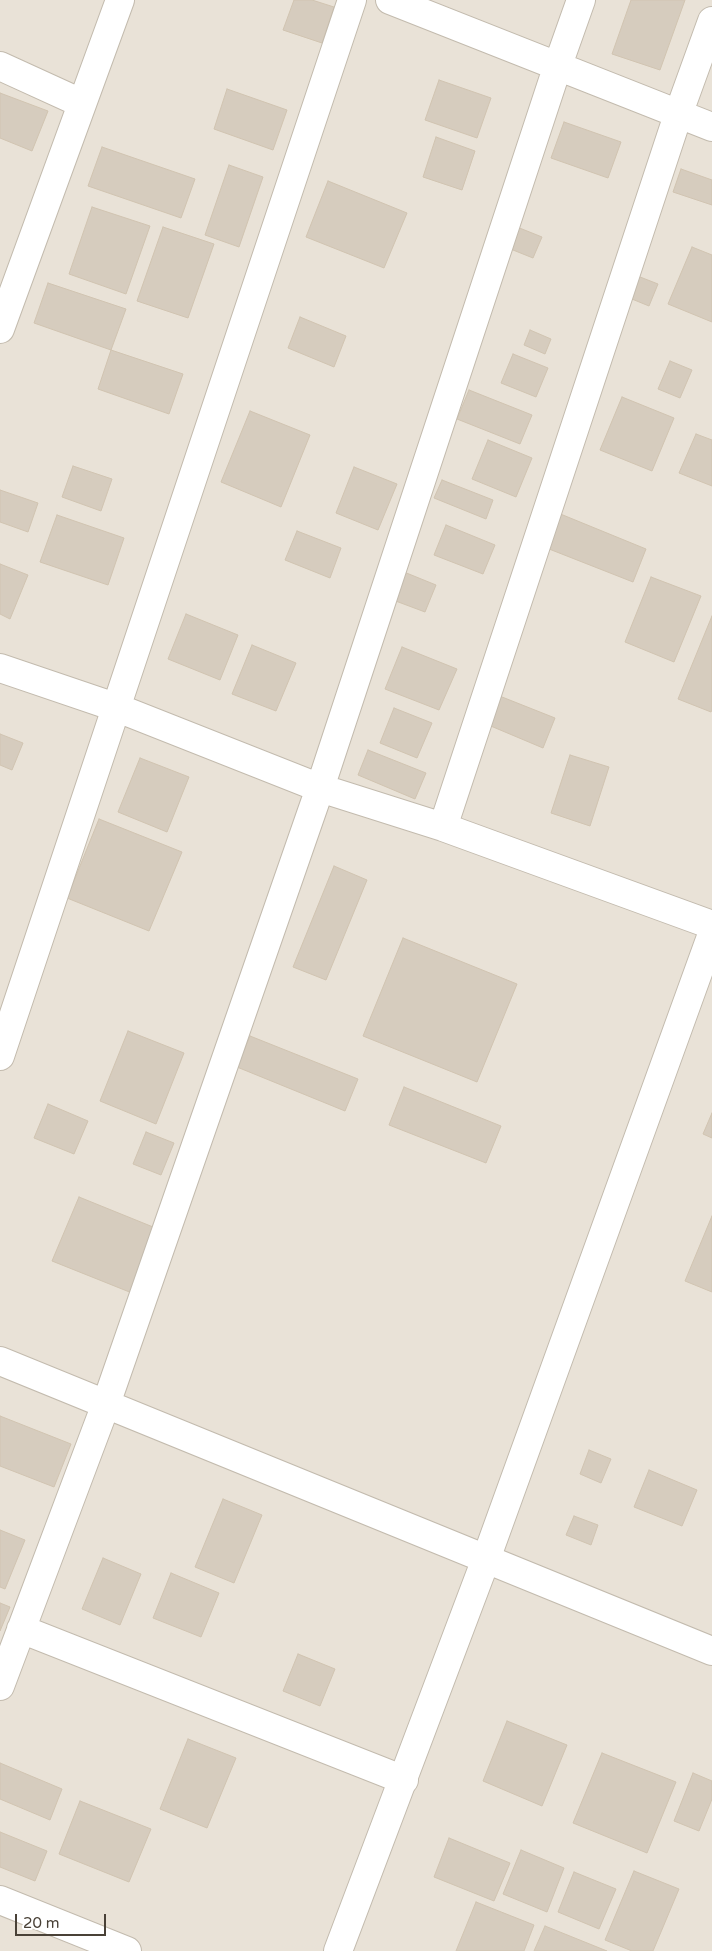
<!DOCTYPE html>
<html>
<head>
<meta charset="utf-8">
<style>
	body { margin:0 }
	#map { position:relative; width:712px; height:1951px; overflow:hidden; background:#f5f1e9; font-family:"Varela Round",sans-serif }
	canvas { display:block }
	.scale { position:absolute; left:15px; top:1914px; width:91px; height:22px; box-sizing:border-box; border:2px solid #494137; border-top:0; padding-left:6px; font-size:15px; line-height:18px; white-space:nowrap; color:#494137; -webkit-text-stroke:4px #fff; paint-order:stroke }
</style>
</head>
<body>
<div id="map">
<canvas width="712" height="1951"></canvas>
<div class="scale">20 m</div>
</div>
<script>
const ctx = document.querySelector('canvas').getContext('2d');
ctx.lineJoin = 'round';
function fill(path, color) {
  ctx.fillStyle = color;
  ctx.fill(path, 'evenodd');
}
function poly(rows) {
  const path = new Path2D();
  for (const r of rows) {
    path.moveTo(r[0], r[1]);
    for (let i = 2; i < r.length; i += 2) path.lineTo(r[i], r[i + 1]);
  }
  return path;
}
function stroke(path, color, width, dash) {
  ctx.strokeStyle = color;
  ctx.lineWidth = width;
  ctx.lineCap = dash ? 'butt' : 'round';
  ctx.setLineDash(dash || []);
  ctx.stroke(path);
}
fill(poly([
	[0,0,712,0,712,1951,0,1951]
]), '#e9e2d7');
const building = poly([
	[294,0,312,0,334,7,322,43,283,30,294,0],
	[631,0,685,0,660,70,612,54,631,0],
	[439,80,491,98,477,138,425,120,439,80],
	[227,89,287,110,273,150,214,129,227,89],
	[0,93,48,111,32,151,0,138,0,93],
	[564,122,621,142,608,178,551,158,564,122],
	[436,137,475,151,462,190,423,177,436,137],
	[102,147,195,179,181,218,88,186,102,147],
	[229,165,263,177,239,247,205,235,229,165],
	[681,169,712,180,712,205,673,192,681,169],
	[328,181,407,213,384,268,306,237,328,181],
	[92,207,150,226,126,294,69,274,92,207],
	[163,227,214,244,188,318,137,301,163,227],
	[517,227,542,237,533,258,508,248,517,227],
	[692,247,712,255,712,322,668,304,692,247],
	[635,275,658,284,649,306,627,297,635,275],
	[48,283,126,309,111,350,34,323,48,283],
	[300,317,346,336,334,367,288,348,300,317],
	[530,330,551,339,545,354,524,345,530,330],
	[111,350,183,374,169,414,98,389,111,350],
	[513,354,548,368,536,397,501,383,513,354],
	[670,361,692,370,680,398,658,389,670,361],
	[469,390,532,415,520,444,457,419,469,390],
	[622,397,674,418,652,471,600,450,622,397],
	[250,411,310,435,281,507,221,482,250,411],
	[696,434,712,440,712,486,679,473,696,434],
	[488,440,532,458,516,497,472,479,488,440],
	[73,466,112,479,101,511,62,497,73,466],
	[354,467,397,484,378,530,336,513,354,467],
	[442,480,493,500,486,519,434,498,442,480],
	[0,490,38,503,28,532,0,522,0,490],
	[558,513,646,549,633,582,544,547,558,513],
	[57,515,124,538,108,585,40,562,57,515],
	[446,525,495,545,483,574,434,555,446,525],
	[297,531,341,548,330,578,285,560,297,531],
	[0,564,28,575,10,619,0,614,0,564],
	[404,572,436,585,425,612,393,600,404,572],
	[651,577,701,596,674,662,625,642,651,577],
	[186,614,238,635,220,680,168,659,186,614],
	[712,616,712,710,711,712,678,699,712,616],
	[252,645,296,663,276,711,232,694,252,645],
	[402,647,457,669,439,710,385,689,402,647],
	[497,695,555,718,543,748,486,724,497,695],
	[394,708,432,723,417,758,380,743,394,708],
	[0,734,23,743,12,770,0,765,0,734],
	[368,750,426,773,415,799,358,775,368,750],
	[570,755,609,767,590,826,551,813,570,755],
	[140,758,189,777,167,832,118,812,140,758],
	[99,819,182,852,149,931,67,898,99,819],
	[334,866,367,880,326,980,293,967,334,866],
	[403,938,517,984,477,1082,363,1036,403,938],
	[128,1031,184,1053,156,1124,100,1101,128,1031],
	[250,1036,358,1079,345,1111,237,1067,250,1036],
	[404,1087,501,1126,486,1163,389,1125,404,1087],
	[48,1104,88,1121,74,1154,34,1138,48,1104],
	[712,1113,712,1138,703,1134,712,1113],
	[146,1132,174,1143,161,1175,133,1164,146,1132],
	[79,1197,158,1229,132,1293,52,1261,79,1197],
	[712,1216,712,1292,685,1281,712,1216],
	[0,1416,71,1444,54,1487,0,1466,0,1416],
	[589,1450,611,1459,601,1483,580,1474,589,1450],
	[649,1470,697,1490,682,1526,634,1507,649,1470],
	[223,1499,262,1515,234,1583,195,1567,223,1499],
	[574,1516,598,1525,591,1545,566,1535,574,1516],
	[0,1530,25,1540,5,1589,0,1587,0,1530],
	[103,1558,141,1574,120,1625,82,1609,103,1558],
	[171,1573,219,1593,201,1637,153,1618,171,1573],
	[0,1603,10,1607,0,1631,0,1603],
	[298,1654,335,1669,320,1706,283,1691,298,1654],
	[507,1721,567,1745,542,1806,483,1781,507,1721],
	[188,1739,236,1758,207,1828,160,1809,188,1739],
	[602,1753,676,1782,647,1853,573,1823,602,1753],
	[0,1763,62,1789,50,1820,0,1799,0,1763],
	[693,1773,712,1781,712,1799,699,1831,674,1821,693,1773],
	[80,1801,151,1829,129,1882,59,1854,80,1801],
	[0,1832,47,1851,35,1881,0,1867,0,1832],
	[449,1838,510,1863,494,1901,434,1877,449,1838],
	[521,1850,564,1868,547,1912,503,1894,521,1850],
	[634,1871,679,1889,653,1951,632,1951,605,1940,634,1871],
	[574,1872,616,1889,599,1929,558,1912,574,1872],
	[476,1902,534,1925,524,1951,456,1951,476,1902],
	[545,1926,607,1951,534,1951,545,1926]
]);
fill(building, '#d6ccbe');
stroke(building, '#d1c4b1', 1);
const minor = poly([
	[390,0,712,127],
	[0,66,81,103],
	[0,329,120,0],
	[0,668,115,707,320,788,443,827,712,925],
	[443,827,678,115,712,21],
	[0,1056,352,0],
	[0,1361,712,1651],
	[21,1629,404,1780],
	[0,1686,106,1404,320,788,558,65,581,0],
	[0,1900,127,1951]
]);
const tertiary = poly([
	[338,1951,486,1559,712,934]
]);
stroke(minor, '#c3bbae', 30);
stroke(tertiary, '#c3bbae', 30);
stroke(minor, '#fff', 28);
stroke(tertiary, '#fff', 28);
</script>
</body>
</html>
